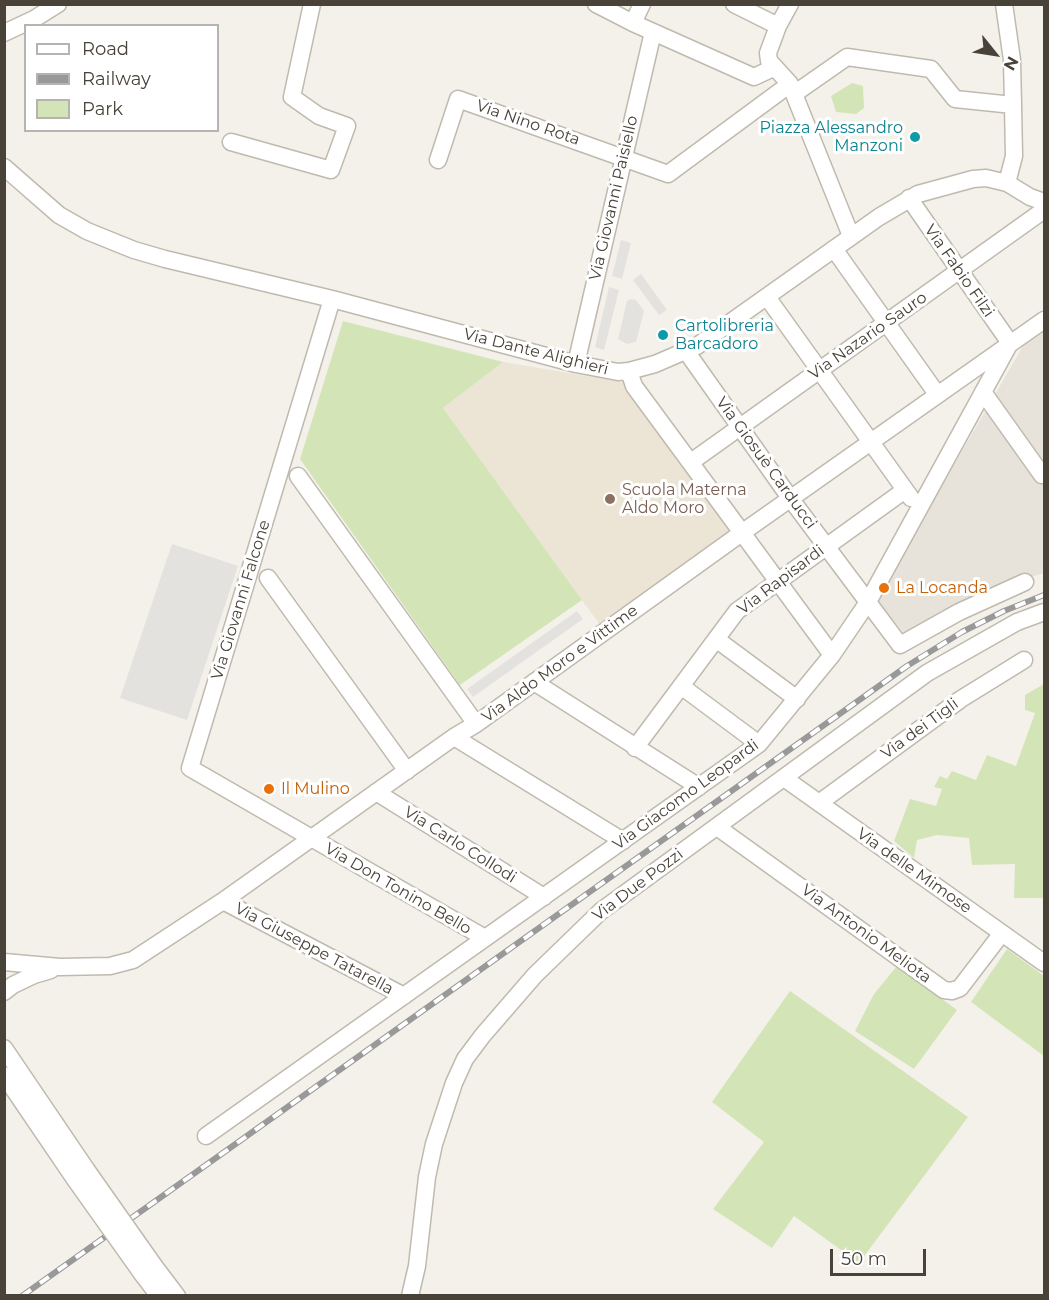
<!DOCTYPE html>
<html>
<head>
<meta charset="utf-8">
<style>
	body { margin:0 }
	#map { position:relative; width:1049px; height:1300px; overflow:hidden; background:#f4f1eb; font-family:Montserrat,sans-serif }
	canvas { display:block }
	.frame { position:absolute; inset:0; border:6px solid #484239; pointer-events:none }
	.legend { position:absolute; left:24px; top:24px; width:195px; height:108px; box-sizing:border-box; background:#fff; border:2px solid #b6b3b0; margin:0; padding:8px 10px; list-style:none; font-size:18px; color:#484239 }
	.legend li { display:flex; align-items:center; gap:12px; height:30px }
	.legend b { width:30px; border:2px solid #b6b3b0 }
	.north { position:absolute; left:965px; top:24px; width:60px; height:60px; -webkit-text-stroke:4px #fff; paint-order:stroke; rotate:120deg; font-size:16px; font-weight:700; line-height:24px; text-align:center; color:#484239 }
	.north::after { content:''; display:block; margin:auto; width:21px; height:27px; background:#484239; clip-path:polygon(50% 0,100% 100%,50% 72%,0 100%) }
	.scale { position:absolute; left:830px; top:1249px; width:96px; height:27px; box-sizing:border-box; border:3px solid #484239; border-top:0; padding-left:8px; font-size:18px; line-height:21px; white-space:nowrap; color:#484239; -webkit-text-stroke:4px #fff; paint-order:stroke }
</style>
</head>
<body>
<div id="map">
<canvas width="1049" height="1300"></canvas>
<div class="frame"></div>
<ul class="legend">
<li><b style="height:8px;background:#fff"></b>Road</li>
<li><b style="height:8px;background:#999"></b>Railway</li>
<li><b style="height:16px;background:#d3e5b7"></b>Park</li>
</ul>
<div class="north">N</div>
<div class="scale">50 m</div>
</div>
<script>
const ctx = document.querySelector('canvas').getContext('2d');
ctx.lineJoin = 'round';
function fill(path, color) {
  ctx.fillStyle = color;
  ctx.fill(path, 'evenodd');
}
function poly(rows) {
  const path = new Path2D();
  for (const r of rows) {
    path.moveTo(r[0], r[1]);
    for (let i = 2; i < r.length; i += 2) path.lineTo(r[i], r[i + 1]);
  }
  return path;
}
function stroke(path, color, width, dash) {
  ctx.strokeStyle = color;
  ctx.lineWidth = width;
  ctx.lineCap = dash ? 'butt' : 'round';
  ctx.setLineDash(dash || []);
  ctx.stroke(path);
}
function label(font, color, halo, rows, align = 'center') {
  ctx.font = font + ' Montserrat,sans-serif';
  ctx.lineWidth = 6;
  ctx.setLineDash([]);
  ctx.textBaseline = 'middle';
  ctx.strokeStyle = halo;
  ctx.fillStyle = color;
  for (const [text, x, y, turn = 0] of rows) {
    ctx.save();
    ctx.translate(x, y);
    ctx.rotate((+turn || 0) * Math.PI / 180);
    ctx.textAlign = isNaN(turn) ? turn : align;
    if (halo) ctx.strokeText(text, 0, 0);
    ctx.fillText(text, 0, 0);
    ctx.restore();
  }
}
fill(poly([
	[1044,330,1044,573,1016,582,913,644,876,599,1026,341]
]), '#e8e3da');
fill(poly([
	[503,362,623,382,734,530,600,625,443,408]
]), '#ece5d6');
fill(poly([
	[852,83,863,86,864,108,856,114,836,112,831,96],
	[343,321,503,362,443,408,582,600,460,685,300,459],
	[1044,684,1044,898,1014,898,1015,864,972,865,969,838,937,835,917,840,914,858,894,841,910,799,936,806,942,789,934,787,940,776,947,779,952,771,976,780,987,755,1016,766,1035,713,1025,710,1025,695],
	[1007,949,1044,976,1044,1056,971,1002],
	[897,966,957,1010,914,1069,855,1031,874,994],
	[790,991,968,1117,859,1263,794,1216,772,1248,713,1209,764,1142,712,1102]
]), '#d3e5b7');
fill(poly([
	[621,240,631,243,622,279,612,276],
	[641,274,667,310,659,315,633,280],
	[609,287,619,290,604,350,595,347],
	[630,299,636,300,644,311,636,342,627,344,618,339,627,301],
	[172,544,238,566,187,720,120,698],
	[577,611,583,619,473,697,467,689]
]), '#e4e2df');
const minor = poly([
	[596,4,633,23,754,77,773,68],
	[734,4,778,26],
	[790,4,778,26,768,53,769,61,790,84,851,236],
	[1004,4,1012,60,1013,105,1014,156,1007,183],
	[633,23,642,4],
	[4,33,34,19,58,4],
	[794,94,847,57,931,69,955,99,1013,105],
	[231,142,331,170,347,126,319,116,292,97,312,4],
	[438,160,458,99,668,174,790,84],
	[4,167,59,215,87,231,134,250,165,259,332,299,576,364,618,372,629,371,655,364,697,346,879,217,918,194,973,179,986,178,1007,183,1030,197,1044,202],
	[834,249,937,394],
	[767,297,911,498],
	[332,299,190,768,485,938],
	[686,351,790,498,900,645,959,612,1025,582],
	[576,364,653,32],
	[629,371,634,386,832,655],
	[983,392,1042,475,1044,475],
	[691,462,1044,210],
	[298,476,476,724],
	[268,578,407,771],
	[716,639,797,699],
	[534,682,699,787],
	[681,686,759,744],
	[454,737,623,841],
	[635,748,737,611,905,490],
	[784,778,1044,963],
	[376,792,544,897],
	[819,803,961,699,1024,660],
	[717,827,944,990,952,991,960,988,1002,933],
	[223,901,404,996],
	[4,962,60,967,110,966,133,960,223,901,454,737,476,724,743,532,1044,320],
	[4,992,13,985,34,975,51,970],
	[4,1048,86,1169],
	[4,1075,74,1178],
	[206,1136,759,744,832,655,868,602,1010,343,909,198],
	[155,1267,177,1296],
	[143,1275,159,1296],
	[410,1296,417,1266,427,1177,434,1144,454,1083,465,1059,483,1035,535,975,601,911,927,673,1017,622,1044,612]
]);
stroke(minor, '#c0b9ae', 19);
stroke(minor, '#fff', 16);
const rail = poly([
	[22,1296,907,666,962,632,1004,611,1044,595]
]);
stroke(rail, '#999', 6);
stroke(rail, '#fff', 4, [11]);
const minorBridge = poly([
	[86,1169,155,1267],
	[74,1178,143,1275]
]);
stroke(minorBridge, '#c0b9ae', 19, []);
stroke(minorBridge, '#fff', 16);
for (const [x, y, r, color] of [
	[915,137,6,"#0f9aa8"],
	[663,335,6,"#0f9aa8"],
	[610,499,6,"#8d6e63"],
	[884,588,6,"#e8710a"],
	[269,789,6,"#e8710a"]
]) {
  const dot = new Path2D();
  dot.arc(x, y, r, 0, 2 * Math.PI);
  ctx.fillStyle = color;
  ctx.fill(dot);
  stroke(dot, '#fff', 2);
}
label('16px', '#484239', '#fff', [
	["Via Nino Rota",528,123,19],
	["Via Giovanni Paisiello",614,198,-77],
	["Via Fabio Filzi",959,271,55],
	["Via Nazario Sauro",868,336,-35],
	["Via Dante Alighieri",536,352,14],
	["Via Giosuè Carducci",766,463,54],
	["Via Rapisardi",781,580,-37],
	["Via Giovanni Falcone",241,600,-73],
	["Via Aldo Moro e Vittime",560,664,-36],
	["Via dei Tigli",920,729,-36],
	["Via Giacomo Leopardi",686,795,-36],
	["Via Carlo Collodi",460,845,32],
	["Via delle Mimose",914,871,35],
	["Via Due Pozzi",638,885,-37],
	["Via Don Tonino Bello",398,889,30],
	["Via Antonio Meliota",866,934,36],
	["Via Giuseppe Tatarella",314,949,28]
]);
label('16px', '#0d838f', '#fff', [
	["Piazza Alessandro",903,128],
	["Manzoni",903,146],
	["Cartolibreria",675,326,"left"],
	["Barcadoro",675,344,"left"]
], 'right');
label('16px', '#785e54', '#fff', [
	["Scuola Materna",622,490],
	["Aldo Moro",622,508]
], 'left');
label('16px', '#c56008', '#fff', [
	["La Locanda",896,588],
	["Il Mulino",281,789]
], 'left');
</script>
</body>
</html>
